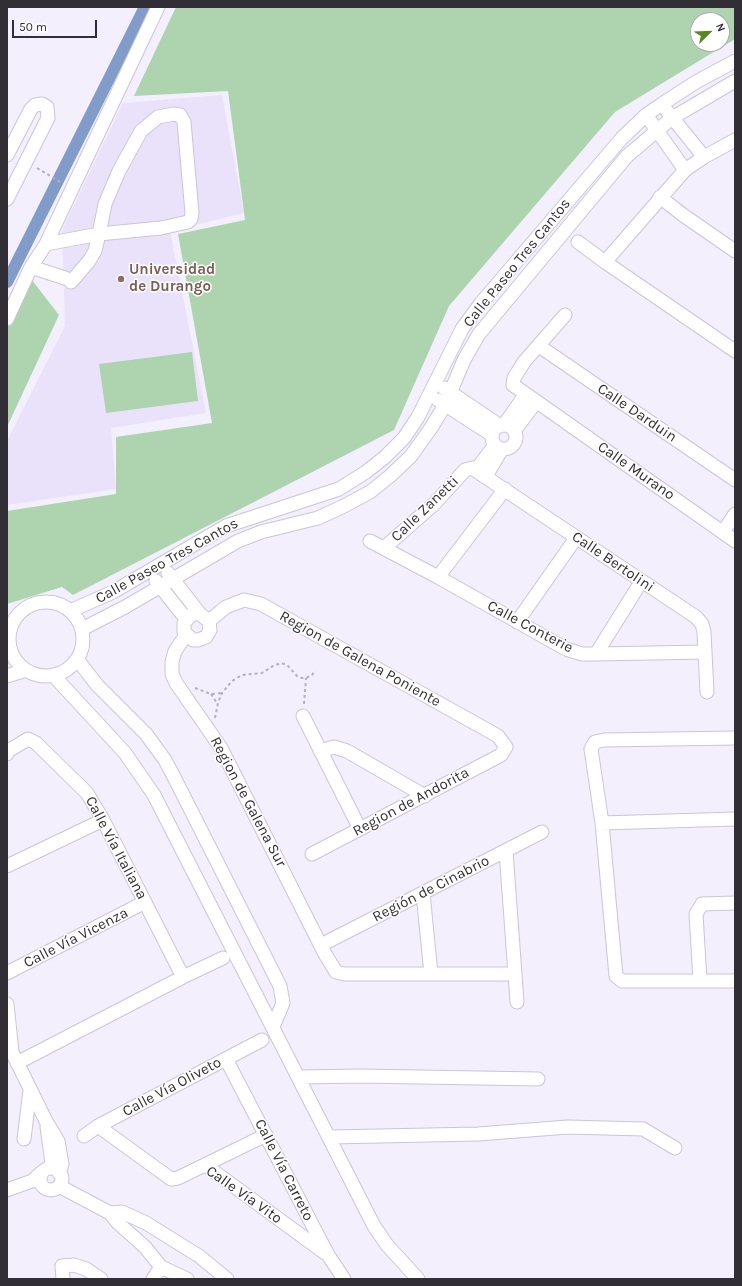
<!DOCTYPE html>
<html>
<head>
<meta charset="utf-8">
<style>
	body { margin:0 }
	#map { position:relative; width:742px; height:1286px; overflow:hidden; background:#f4effd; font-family:Karla,sans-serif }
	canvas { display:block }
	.frame { position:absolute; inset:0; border:8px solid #312e35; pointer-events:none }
	.north { position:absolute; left:690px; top:12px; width:40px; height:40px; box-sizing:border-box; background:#fff; border:1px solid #adabae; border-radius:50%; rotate:67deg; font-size:11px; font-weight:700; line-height:16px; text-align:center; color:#312e35 }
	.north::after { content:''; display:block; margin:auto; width:14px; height:18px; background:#568920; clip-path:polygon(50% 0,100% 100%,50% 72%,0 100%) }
	.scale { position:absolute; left:12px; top:20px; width:85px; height:18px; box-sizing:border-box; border:2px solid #312e35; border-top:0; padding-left:5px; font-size:12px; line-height:14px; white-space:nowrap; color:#312e35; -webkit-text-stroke:3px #fff; paint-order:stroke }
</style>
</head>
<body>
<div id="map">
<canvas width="742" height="1286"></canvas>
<div class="frame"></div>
<div class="north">N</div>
<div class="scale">50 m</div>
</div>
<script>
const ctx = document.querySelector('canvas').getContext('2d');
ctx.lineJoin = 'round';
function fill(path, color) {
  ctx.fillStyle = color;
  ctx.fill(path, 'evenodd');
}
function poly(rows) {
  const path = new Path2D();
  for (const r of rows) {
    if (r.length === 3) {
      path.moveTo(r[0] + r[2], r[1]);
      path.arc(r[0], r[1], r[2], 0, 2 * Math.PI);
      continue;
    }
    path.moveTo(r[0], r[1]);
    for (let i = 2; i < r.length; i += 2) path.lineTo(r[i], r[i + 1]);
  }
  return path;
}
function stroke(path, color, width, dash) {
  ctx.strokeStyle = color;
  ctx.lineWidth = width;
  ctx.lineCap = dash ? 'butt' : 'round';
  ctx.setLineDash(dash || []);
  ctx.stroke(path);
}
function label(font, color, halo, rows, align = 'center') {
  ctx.font = font + ' Karla,sans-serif';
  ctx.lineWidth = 3;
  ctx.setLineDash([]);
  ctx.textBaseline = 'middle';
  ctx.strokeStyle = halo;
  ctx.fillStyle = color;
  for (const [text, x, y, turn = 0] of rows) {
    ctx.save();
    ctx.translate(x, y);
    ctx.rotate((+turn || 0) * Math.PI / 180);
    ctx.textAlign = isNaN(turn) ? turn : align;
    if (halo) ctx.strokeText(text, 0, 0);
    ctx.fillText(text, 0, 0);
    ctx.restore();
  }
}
fill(poly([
	[222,95,244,213,170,231,206,413,111,428,116,489,7,505,7,441,65,326,62,230,123,103]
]), '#eae2fa');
fill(poly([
	[176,7,735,7,735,39,615,112,449,306,394,430,73,595,62,587,7,604,7,511,116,494,116,437,212,423,178,234,245,220,228,91,134,96],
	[698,20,722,20,722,44,698,44],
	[28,275,59,315,7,427,7,317],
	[192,352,198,401,106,413,99,364]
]), '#add4af');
stroke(poly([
	[7,282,145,7]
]), '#829cca', 12);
const minor = poly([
	[667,111,704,157],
	[646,115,685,170],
	[7,155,31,109,35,105,42,104,47,107,48,118,7,199],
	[660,197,683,215,735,251],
	[578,242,605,262,735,351],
	[46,244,99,234,161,228,188,222,191,219,192,213,184,122,180,115,174,114,158,117,141,131,119,171,105,204,99,234,95,251,89,261,71,282],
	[605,262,685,170,704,157,735,140],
	[31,267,65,278],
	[565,315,524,362,514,378,513,385,735,541],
	[7,319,31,267,46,244,158,7],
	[539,346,735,480],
	[444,388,500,426],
	[438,400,492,435],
	[504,425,525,395],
	[504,437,12],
	[514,431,536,402],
	[476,470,495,445],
	[486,476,502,449],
	[723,532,735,514],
	[370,541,438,577,566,649,582,654,596,654,704,652],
	[384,548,434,504,465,470,472,468,696,617,702,624,704,632,707,692],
	[168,573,200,614,209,621,210,630,206,637,198,640,193,640,184,632,184,623,192,614,200,614],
	[438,577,505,489],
	[156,581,186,619],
	[46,639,37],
	[70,611,113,592,226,526,339,489,366,472,385,457,404,438,418,417,462,329,481,303,622,138,646,115,662,104,696,82,735,61],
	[209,621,226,607,244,600,261,604,498,736,506,747,501,755,312,854],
	[517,622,576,538],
	[82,629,125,607,238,541,261,532,318,518,344,506,370,492,390,476,411,456,431,428,445,405,464,360,479,334,627,156,672,118,735,81],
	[186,635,175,651,172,662,172,674,176,683,221,748,325,954,336,972,345,974,515,974],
	[596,654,641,582],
	[77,659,97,685,146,734,165,760,174,777,280,986,283,1003,273,1027],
	[53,675,125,753,154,795,374,1226,387,1245,418,1279],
	[7,676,26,670],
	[303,716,360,829],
	[735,738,604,740,595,742,591,749,602,823,616,976,622,981,735,981],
	[320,751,334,747,347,751,425,796],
	[7,754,8,751,28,739,36,743,87,793,103,820,183,977],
	[602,823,735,819],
	[506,851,517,1002],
	[7,866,103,820],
	[423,893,431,974],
	[321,945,542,832],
	[7,973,145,902],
	[700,980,696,914,702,904,735,903],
	[7,1004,12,1052,46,1121,58,1141,62,1164,59,1173],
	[226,1059,328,1255,344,1279],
	[17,1063,183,977,223,958],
	[299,1077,361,1076,538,1079],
	[98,1126,171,1179,178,1178,266,1135],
	[47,1127,52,1163,49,1168],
	[84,1136,98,1126,262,1040],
	[330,1137,478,1134,568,1127,643,1129,675,1148],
	[24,1139,30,1090],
	[205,1165,325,1253],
	[51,1179,11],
	[59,1186,110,1213,122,1212,146,1223,199,1256,227,1279],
	[7,1190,32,1181,42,1172],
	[110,1213,118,1223,145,1247,161,1267,187,1279],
	[63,1279,62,1266,74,1265,86,1269,101,1279],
	[153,1279,161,1267]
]);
stroke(minor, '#cbc5d6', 15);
stroke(poly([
	[37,168,62,183],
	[195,688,211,694,222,693],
	[211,694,217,703],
	[304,704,306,678],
	[215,718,218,703,222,693,232,681,242,675,262,673,273,666,281,663,287,665,297,676,302,678,306,678,312,675,315,670]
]), '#b5b0bc', 2, [3, 3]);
stroke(minor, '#fff', 13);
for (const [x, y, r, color] of [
	[121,279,4,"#8d6e63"]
]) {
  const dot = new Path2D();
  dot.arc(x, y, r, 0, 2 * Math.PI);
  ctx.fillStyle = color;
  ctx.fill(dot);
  stroke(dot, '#fff', 1.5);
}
label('15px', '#312e35', '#fff', [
	["Calle Paseo Tres Cantos",517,263,-51],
	["Calle Darduin",637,413,34],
	["Calle Murano",636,471,35],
	["Calle Zanetti",425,509,-44],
	["Calle Paseo Tres Cantos",167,561,-29],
	["Calle Bertolini",613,562,34],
	["Calle Conterie",530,627,28],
	["Region de Galena Poniente",360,659,29],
	["Region de Galena Sur",248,802,62],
	["Region de Andorita",411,802,-28],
	["Calle Vía Italiana",116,848,62],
	["Región de Cinabrio",431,889,-27],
	["Calle Vía Vicenza",76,938,-27],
	["Calle Vía Oliveto",172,1087,-28],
	["Calle Vía Carreto",284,1170,63],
	["Calle Vía Vito",244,1195,35]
]);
label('bold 15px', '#785e54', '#fff', [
	["Universidad",129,270],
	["de Durango",129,287]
], 'left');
</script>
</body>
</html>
